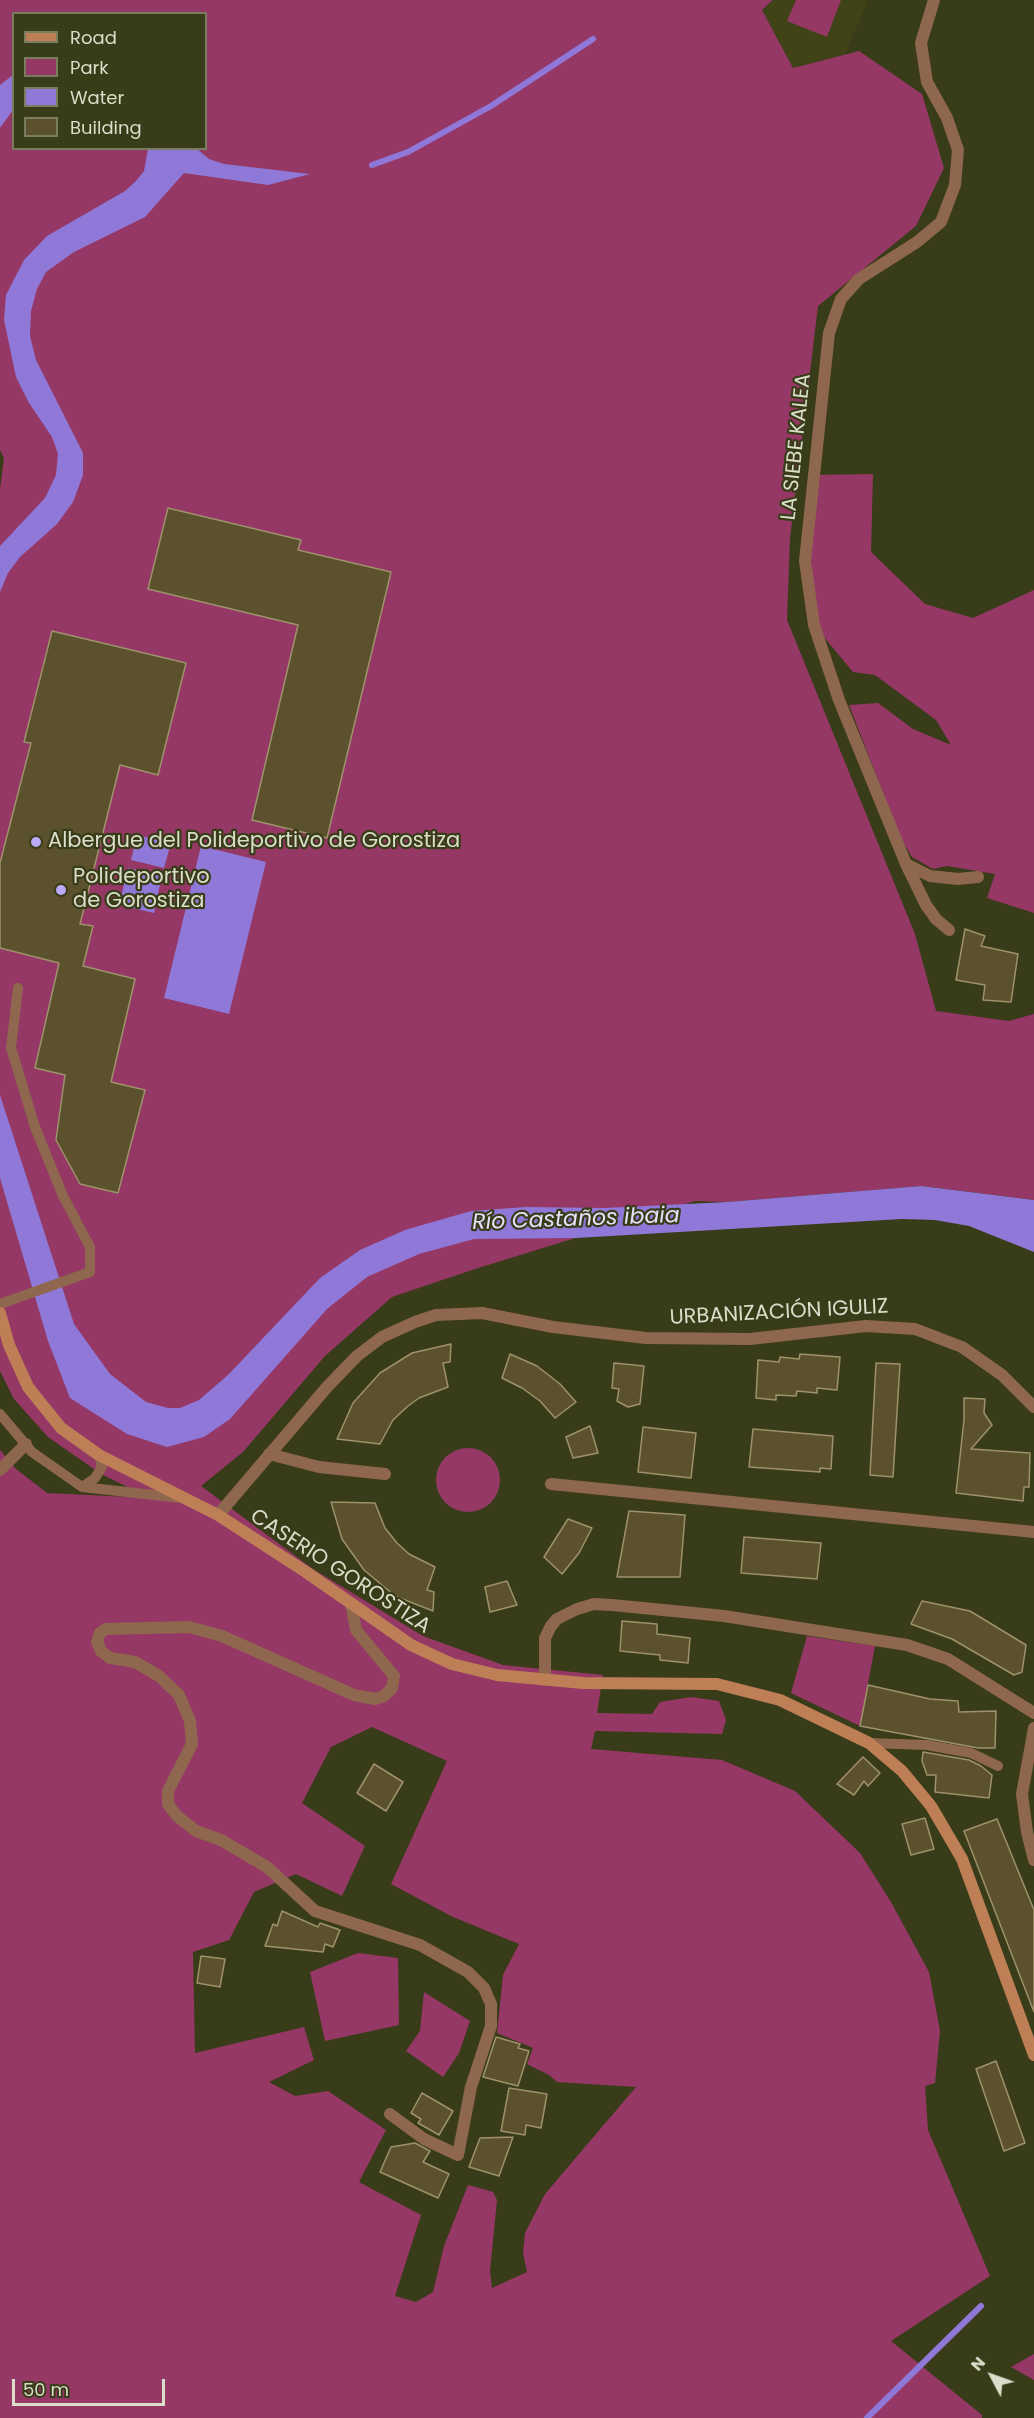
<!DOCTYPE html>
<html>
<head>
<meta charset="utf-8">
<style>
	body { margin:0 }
	#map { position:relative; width:1034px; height:2418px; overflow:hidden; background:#393c18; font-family:Poppins,sans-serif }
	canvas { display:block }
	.legend { position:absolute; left:12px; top:12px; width:195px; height:138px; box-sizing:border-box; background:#393c18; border:2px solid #797c5f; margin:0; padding:8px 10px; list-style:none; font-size:18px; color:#daddc9 }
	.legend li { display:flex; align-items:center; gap:12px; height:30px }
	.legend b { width:30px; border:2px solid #797c5f }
	.north { position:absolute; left:962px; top:2346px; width:60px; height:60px; -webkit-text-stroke:4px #393c18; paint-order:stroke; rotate:311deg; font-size:16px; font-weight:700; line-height:24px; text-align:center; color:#daddc9 }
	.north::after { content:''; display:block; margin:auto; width:21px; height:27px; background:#daddc9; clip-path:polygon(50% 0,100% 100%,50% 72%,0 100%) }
	.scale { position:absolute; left:12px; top:2379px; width:153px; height:27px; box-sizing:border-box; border:3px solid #daddc9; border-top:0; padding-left:8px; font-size:18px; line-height:21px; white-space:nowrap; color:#daddc9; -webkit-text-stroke:4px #393c18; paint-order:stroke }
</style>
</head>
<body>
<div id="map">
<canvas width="1034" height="2418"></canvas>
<ul class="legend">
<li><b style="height:8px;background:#be7f57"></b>Road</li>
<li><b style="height:16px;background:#953865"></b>Park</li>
<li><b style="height:16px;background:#8f78d8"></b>Water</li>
<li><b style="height:16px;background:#5c512d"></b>Building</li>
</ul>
<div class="north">N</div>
<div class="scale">50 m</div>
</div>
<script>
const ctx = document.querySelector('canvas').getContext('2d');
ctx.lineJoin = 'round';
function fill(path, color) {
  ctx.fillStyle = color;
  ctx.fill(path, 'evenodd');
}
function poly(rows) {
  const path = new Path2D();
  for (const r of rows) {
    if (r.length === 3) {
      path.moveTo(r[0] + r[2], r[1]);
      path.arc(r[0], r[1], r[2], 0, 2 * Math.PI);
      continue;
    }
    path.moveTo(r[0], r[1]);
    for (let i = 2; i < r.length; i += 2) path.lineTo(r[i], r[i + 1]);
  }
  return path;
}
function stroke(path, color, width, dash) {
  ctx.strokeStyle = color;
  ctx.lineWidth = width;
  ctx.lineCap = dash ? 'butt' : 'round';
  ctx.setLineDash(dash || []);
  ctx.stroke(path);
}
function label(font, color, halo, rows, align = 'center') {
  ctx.font = font + ' Poppins,sans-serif';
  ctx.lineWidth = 4.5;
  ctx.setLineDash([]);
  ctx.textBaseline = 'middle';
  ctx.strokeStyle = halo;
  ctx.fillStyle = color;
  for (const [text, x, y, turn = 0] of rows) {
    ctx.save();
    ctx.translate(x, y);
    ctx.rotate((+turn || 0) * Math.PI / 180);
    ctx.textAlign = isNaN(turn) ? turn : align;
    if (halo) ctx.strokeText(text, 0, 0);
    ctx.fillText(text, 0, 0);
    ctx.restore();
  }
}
fill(poly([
	[774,0,868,0,845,54,793,68,763,11]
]), '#3f4316');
fill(poly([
	[0,0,773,0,762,10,793,68,859,51,922,94,944,168,916,226,818,306,790,538,787,620,915,934,936,1011,1009,1021,1034,1014,1034,1200,921,1186,727,1202,695,1201,475,1269,392,1297,325,1356,243,1452,201,1486,313,1569,423,1636,503,1665,603,1675,597,1713,652,1714,660,1702,691,1697,719,1701,726,1720,722,1734,595,1731,591,1749,722,1760,795,1791,860,1853,891,1902,929,1972,940,2031,935,2083,925,2086,928,2130,990,2276,891,2341,982,2415,982,2418,0,2418,0,1450,16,1469,47,1493,150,1498,101,1474,48,1437,14,1399,0,1371,0,489,4,458,0,450],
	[14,14,206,14,206,148,14,148],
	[372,1727,447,1761,391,1884,453,1917,519,1944,503,1975,497,2033,533,2048,527,2064,549,2075,557,2082,636,2087,545,2194,525,2233,523,2253,527,2272,492,2288,490,2271,497,2200,493,2192,468,2185,444,2246,433,2292,416,2302,395,2296,421,2215,359,2182,386,2130,328,2091,295,2096,269,2082,314,2060,304,2027,195,2053,193,1952,229,1940,254,1892,296,1874,342,1896,365,1846,302,1803,331,1747],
	[796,0,841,0,827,37,787,21],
	[873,474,871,552,925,604,973,618,1034,590,1034,913,987,898,995,874,947,866,933,869,912,857,901,839,849,705,878,703,913,729,951,745,936,720,875,675,853,672,814,625,805,561,814,475],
	[468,1480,32],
	[807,1636,875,1646,860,1726,791,1693],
	[358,1953,398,1958,399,2025,325,2041,310,1972],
	[424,1992,470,2021,459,2053,443,2077,406,2051,420,2031],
	[1034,2354,1034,2380,1011,2367]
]), '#953865');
fill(poly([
	[13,75,13,110,0,128,0,85],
	[148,149,197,149,209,159,224,164,310,174,268,185,184,173,145,217,74,252,46,272,37,289,31,311,30,336,36,360,83,453,83,475,73,502,57,524,20,557,8,573,0,592,0,546,45,498,56,475,58,454,52,437,29,403,16,377,4,320,6,295,24,260,47,236,125,191,136,181,144,171],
	[137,835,171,843,164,868,131,860],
	[201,846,266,862,229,1014,164,998],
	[128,868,162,875,154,913,119,905],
	[0,1095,74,1324,110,1374,146,1402,168,1408,180,1408,199,1400,228,1375,320,1278,360,1250,405,1230,471,1211,526,1207,605,1208,727,1202,921,1186,1034,1200,1034,1252,969,1226,935,1220,902,1219,576,1238,474,1239,419,1254,367,1277,327,1309,230,1419,204,1437,167,1447,127,1434,70,1398,48,1341,0,1178]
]), '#8f78d8');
stroke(poly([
	[372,165,408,152,491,106,593,39],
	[867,2418,981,2306]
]), '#8f78d8', 6);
const building = poly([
	[168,508,301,540,298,550,391,572,327,838,252,820,298,625,148,589,168,508],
	[52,631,186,663,158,775,120,765,80,924,93,926,83,966,135,979,111,1082,145,1090,118,1193,80,1184,56,1140,65,1075,35,1068,59,963,0,948,0,863,31,743,24,742,52,631],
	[965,929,985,936,981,946,1018,954,1011,1002,983,1000,985,985,956,980,965,929],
	[451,1344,450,1362,443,1363,448,1387,419,1398,408,1406,393,1420,380,1444,337,1439,353,1403,380,1373,412,1353,451,1344],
	[510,1354,537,1366,560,1384,576,1402,555,1418,540,1401,522,1388,502,1378,510,1354],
	[800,1354,840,1357,837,1390,817,1388,817,1393,797,1391,796,1396,776,1395,776,1400,756,1398,758,1360,779,1362,780,1357,799,1359,800,1354],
	[614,1363,644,1366,640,1404,628,1407,617,1401,619,1389,612,1388,614,1363],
	[876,1363,900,1364,893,1477,870,1475,876,1363],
	[964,1398,985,1399,984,1413,992,1425,971,1449,1030,1453,1029,1487,1024,1487,1023,1501,956,1493,964,1420,964,1398],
	[590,1426,598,1453,573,1458,566,1437,590,1426],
	[643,1427,696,1433,691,1478,638,1472,643,1427],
	[753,1429,833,1436,831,1469,820,1468,820,1472,749,1467,753,1429],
	[331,1502,375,1503,385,1528,397,1543,409,1554,435,1567,427,1590,434,1592,433,1611,395,1596,364,1570,342,1539,331,1502],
	[629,1511,685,1515,680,1577,617,1577,629,1511],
	[568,1519,592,1528,579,1553,562,1574,544,1557,568,1519],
	[744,1537,821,1543,817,1579,741,1573,744,1537],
	[507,1581,517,1605,490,1612,485,1587,507,1581],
	[922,1601,970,1611,1026,1645,1022,1672,1014,1675,952,1639,911,1624,922,1601],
	[622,1621,657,1624,657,1634,690,1638,688,1663,660,1660,660,1655,620,1651,622,1621],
	[868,1685,930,1699,958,1701,959,1712,996,1711,995,1748,978,1748,860,1726,868,1685],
	[923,1752,969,1760,981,1766,992,1775,989,1798,935,1792,936,1775,927,1775,922,1761,923,1752],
	[863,1757,880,1773,868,1786,864,1781,854,1795,837,1784,863,1757],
	[374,1764,403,1782,386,1811,357,1793,374,1764],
	[925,1818,934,1849,911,1855,902,1824,925,1818],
	[997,1819,1034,1910,1034,2012,964,1831,997,1819],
	[282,1911,318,1927,320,1923,340,1930,333,1947,325,1944,323,1952,265,1946,273,1924,277,1926,282,1911],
	[201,1956,225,1959,220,1987,197,1983,201,1956],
	[496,2037,520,2044,518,2048,529,2051,518,2086,483,2077,496,2037],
	[996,2061,1025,2143,1004,2151,976,2069,996,2061],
	[509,2088,547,2094,541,2128,526,2125,525,2135,501,2131,509,2088],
	[422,2093,453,2111,439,2135,418,2123,421,2119,411,2113,422,2093],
	[513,2137,499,2176,469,2167,480,2138,513,2137],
	[415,2143,430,2151,423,2162,449,2174,438,2198,380,2172,391,2147,415,2143]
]);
fill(building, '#5c512d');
stroke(building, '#9e926c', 1.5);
stroke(poly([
	[0,1304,90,1272,90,1247,63,1196,35,1127,11,1048,18,988],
	[0,1414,32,1452,82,1487,181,1498],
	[82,1487,95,1478,102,1467,99,1455],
	[869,1743,927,1745,971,1753,998,1766]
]), '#8f674e', 10);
stroke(poly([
	[934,0,921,43,927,82,947,118,958,150,955,185,941,222,917,242,859,279,841,299,829,333,805,561,814,625,839,700,906,864,926,905,936,919,949,930],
	[906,864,930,876,958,879,978,877],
	[269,1454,319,1467,385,1474],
	[0,1470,26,1444],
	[551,1484,1034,1532],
	[218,1515,327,1387,357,1356,382,1337,415,1322,436,1315,482,1313,553,1327,646,1338,750,1339,866,1326,915,1329,962,1347,1002,1375,1034,1407],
	[351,1603,356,1630,394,1676,392,1688,384,1696,375,1699,354,1695,222,1636,189,1627,106,1629,100,1633,97,1642,101,1651,110,1658,135,1662,159,1676,179,1695,190,1721,192,1744,168,1791,168,1804,177,1816,196,1831,221,1840,267,1867,315,1911,420,1945,468,1972,484,1988,491,2004,491,2026,471,2087,458,2155,424,2139,390,2114],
	[545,1680,545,1638,551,1626,557,1619,577,1609,594,1604,612,1605,724,1616,907,1645,948,1659,1034,1713],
	[1034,1728,1022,1794,1027,1832,1034,1860]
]), '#8f674e', 12);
stroke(poly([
	[0,1313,9,1345,28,1387,61,1428,99,1455,218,1515,306,1572,411,1645,452,1664,497,1675,583,1683,717,1684,780,1700,869,1743,902,1771,931,1806,962,1859,1034,2055]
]), '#be7f57', 12);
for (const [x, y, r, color] of [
	[36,842,6,"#baaaf7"],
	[61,890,6,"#baaaf7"]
]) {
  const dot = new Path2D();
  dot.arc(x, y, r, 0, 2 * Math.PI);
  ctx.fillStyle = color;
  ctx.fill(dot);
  stroke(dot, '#393c18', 2);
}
label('21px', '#daddc9', '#393c18', [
	["LA SIEBE KALEA",797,447,-84],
	["URBANIZACIÓN IGULIZ",779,1313,-3],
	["CASERIO GOROSTIZA",340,1572,33]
]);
label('21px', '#daddc9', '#393c18', [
	["Albergue del Polideportivo de Gorostiza",48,842],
	["Polideportivo",73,878],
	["de Gorostiza",73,902]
], 'left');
label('italic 22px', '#e5e1fa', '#393c18', [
	["Río Castaños ibaia",576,1220,-2]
]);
</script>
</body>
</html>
